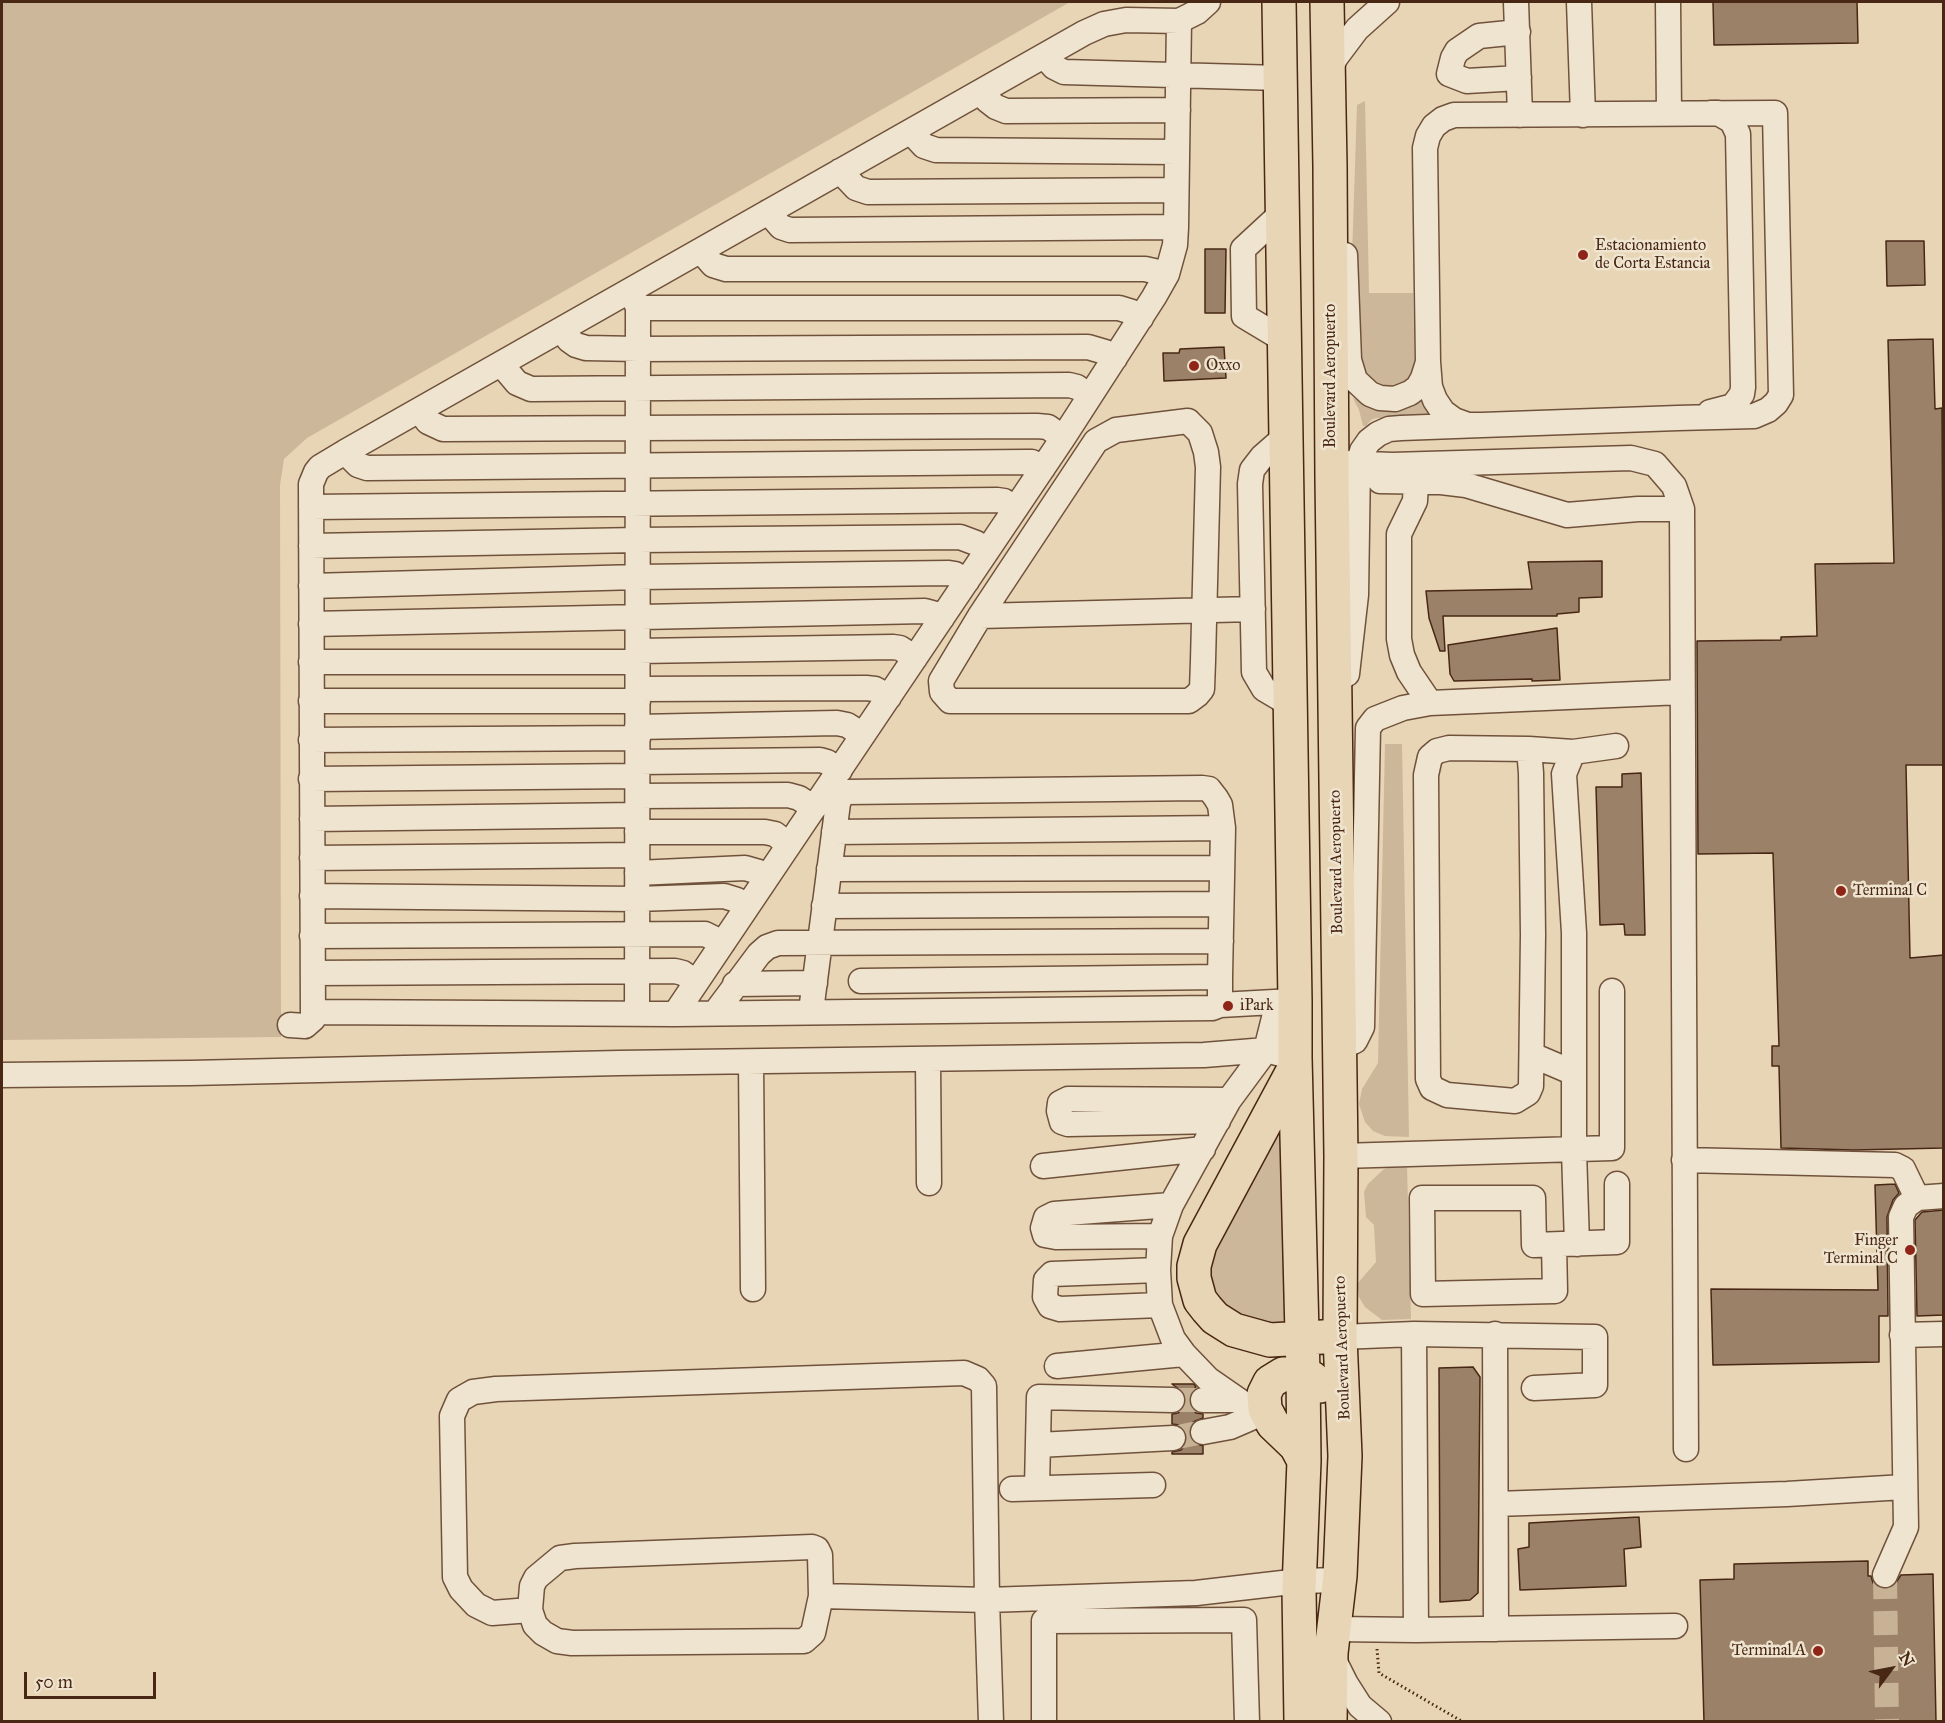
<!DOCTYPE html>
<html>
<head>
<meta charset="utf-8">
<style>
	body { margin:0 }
	#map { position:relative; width:1945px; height:1723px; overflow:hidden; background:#e7d5b5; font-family:"IM FELL Great Primer",serif }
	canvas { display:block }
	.frame { position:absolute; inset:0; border:3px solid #482714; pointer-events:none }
	.north { position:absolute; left:1861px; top:1639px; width:60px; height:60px; -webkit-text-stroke:4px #efe4cf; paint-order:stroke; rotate:58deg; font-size:16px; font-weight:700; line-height:24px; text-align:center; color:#482714 }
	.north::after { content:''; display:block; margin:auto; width:21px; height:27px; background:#482714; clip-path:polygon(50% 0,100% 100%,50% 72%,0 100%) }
	.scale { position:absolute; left:24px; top:1672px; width:132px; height:27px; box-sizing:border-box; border:3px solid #482714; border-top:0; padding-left:8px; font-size:18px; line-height:21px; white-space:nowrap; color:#482714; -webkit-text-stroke:4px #efe4cf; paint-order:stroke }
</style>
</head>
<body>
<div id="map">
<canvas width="1945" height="1723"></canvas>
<div class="frame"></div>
<div class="north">N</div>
<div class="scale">50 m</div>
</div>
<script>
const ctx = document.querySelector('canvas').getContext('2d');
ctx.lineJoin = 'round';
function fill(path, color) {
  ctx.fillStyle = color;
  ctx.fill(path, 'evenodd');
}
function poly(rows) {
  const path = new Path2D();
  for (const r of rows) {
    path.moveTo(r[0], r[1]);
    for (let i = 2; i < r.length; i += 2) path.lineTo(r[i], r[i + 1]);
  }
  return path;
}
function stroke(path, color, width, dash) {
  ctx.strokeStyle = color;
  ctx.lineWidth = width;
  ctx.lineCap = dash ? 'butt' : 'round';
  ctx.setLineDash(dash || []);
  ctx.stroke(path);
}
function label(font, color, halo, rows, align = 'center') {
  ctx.font = font + ' "IM FELL Great Primer",serif';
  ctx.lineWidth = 5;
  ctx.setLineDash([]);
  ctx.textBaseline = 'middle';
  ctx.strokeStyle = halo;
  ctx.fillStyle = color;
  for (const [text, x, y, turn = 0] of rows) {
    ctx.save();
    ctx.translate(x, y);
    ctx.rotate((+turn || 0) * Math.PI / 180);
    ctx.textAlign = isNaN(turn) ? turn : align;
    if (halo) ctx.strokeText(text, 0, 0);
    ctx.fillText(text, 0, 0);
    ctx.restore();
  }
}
fill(poly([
	[2,2,1070,2,307,438,284,459,280,485,281,1037,2,1040],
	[1365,101,1369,293,1413,293,1415,376,1403,393,1362,388,1352,257,1357,105],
	[1421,389,1441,414,1413,417,1376,418,1371,420,1366,426,1363,426,1359,410,1353,398,1370,406],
	[1385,744,1402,744,1409,1137,1385,1136,1373,1131,1365,1122,1359,1104,1362,1089,1378,1063],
	[1288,1099,1285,1320,1280,1328,1235,1316,1214,1296,1207,1278,1214,1237],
	[1395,1166,1407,1166,1411,1319,1382,1320,1365,1307,1359,1297,1357,1284,1376,1262,1374,1225,1366,1217,1364,1192,1368,1184,1384,1169]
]), '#ccb79a');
const building = poly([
	[1713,2,1857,2,1858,43,1714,45,1713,2],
	[1886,241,1924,241,1925,285,1887,286,1886,241],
	[1205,249,1226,249,1225,313,1205,313,1205,249],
	[1933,339,1935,409,1942,408,1944,765,1906,765,1910,958,1944,955,1944,1148,1854,1150,1781,1148,1779,1066,1772,1066,1772,1046,1779,1046,1773,853,1698,854,1697,641,1781,640,1781,637,1817,636,1815,564,1894,563,1888,340,1933,339],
	[1224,347,1226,378,1164,381,1163,353,1179,353,1180,349,1224,347],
	[1602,561,1602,597,1579,598,1579,612,1557,614,1557,616,1443,616,1445,651,1440,651,1429,618,1426,591,1532,589,1528,562,1602,561],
	[1557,628,1560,680,1532,681,1532,679,1454,681,1450,674,1448,645,1557,628],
	[1641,773,1645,935,1625,935,1624,924,1600,925,1596,787,1622,787,1622,774,1641,773],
	[1895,1184,1899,1193,1893,1200,1887,1217,1888,1316,1879,1316,1879,1362,1713,1365,1711,1289,1878,1290,1875,1185,1895,1184],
	[1944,1210,1944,1315,1917,1316,1915,1220,1922,1212,1944,1210],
	[1473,1367,1480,1377,1478,1593,1470,1600,1440,1602,1439,1368,1473,1367],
	[1172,1384,1194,1384,1196,1387,1191,1392,1189,1401,1191,1408,1196,1413,1203,1414,1203,1418,1193,1422,1189,1428,1189,1434,1193,1442,1203,1446,1203,1454,1172,1454,1172,1452,1181,1450,1185,1445,1187,1438,1185,1430,1179,1425,1172,1424,1172,1414,1178,1413,1184,1408,1186,1400,1184,1393,1172,1384],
	[1639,1517,1641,1547,1624,1549,1626,1586,1520,1590,1518,1549,1529,1547,1529,1523,1639,1517],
	[1868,1561,1868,1576,1871,1576,1873,1583,1880,1588,1887,1589,1893,1587,1901,1575,1933,1574,1936,1722,1704,1722,1700,1580,1734,1579,1734,1564,1868,1561]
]);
fill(building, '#9b8168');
stroke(building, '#482714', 1.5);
stroke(poly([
	[1172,1400,1203,1400],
	[1173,1438,1203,1432],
	[1885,1575,1887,1722]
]), '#c7b295', 24, [24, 12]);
const minor = poly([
	[1516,2,1520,115],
	[1579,2,1583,115],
	[1668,2,1669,113],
	[1518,32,1479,36,1457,51,1453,58,1449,74,1467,81,1519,78],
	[1044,56,1054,67,1064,72,1280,78],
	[1328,72,1336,57,1357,29,1387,2],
	[982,91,987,100,996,107,1006,111,1178,110],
	[911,132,924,146,936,150,1177,152],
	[840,171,856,188,868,192,1176,190],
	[768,212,781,227,790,230,1176,227],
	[1282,213,1243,249,1244,316,1284,340],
	[701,251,713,265,726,269,1145,269,1167,274],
	[1345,255,1349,360,1355,380,1370,394,1380,398,1395,399,1410,393,1418,387,1423,378,1428,362],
	[631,290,638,308,637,1013],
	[638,308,1119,308,1132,312,1141,318],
	[562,329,569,340,576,345,586,348,638,349,1088,347,1105,352,1115,358],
	[501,364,517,383,531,389,1069,385,1077,387,1090,396],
	[419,410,428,422,443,429,1037,426,1048,427,1063,438],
	[1710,412,1733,406,1742,394,1743,387,1738,134,1732,121,1718,113,1711,113],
	[1188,421,1200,433,1206,452,1208,467,1203,661,1202,689,1197,695,1189,701,950,701,942,692,941,681,980,616,1096,441,1116,430,1188,421],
	[1286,436,1262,457,1252,470,1250,484,1254,672,1264,689,1291,705],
	[345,452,358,465,367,468,1026,462,1032,462,1043,468],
	[1344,463,1392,465,1631,458,1655,464,1674,486,1682,509,1686,1449],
	[1380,481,1441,482,1466,485,1567,515,1638,509,1682,509],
	[1416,482,1415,501,1399,534,1399,639,1402,655,1409,672,1430,703],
	[311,507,997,500,1004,501,1016,508],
	[311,546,638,540,960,537,976,543,987,551],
	[311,586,638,577,949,573,955,574,967,581],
	[980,616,1253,609],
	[311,624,925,611,936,614,942,618],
	[638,651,893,647,900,648,915,658],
	[311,662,637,662],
	[1347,674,1356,595,1358,464,1362,451,1369,441,1378,434,1389,429,1401,428,1482,425,1678,418,1754,416,1768,410,1776,403,1781,395,1775,113,1454,115,1443,119,1434,126,1428,136,1425,148,1428,362,1430,387,1435,400,1443,412,1454,420,1468,425,1482,425],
	[638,689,866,688,875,689,889,697],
	[311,701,638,701],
	[637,727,837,723,847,725,863,735],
	[311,740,638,738],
	[1449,748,1529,749,1531,773,1533,935,1531,1086,1528,1093,1515,1101,1447,1095,1432,1088,1428,1079,1426,775,1430,757,1437,751,1449,748],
	[1529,749,1573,752],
	[638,762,820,760,827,762,840,770],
	[311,779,637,776],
	[638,796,788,795,799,798,814,808],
	[312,819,637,815],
	[637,832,765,832,775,834,789,845],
	[834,832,1223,828],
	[312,858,637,855],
	[829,869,1222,868],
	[637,873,745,868,759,872,766,878],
	[312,896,637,899,724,896,737,900,746,908],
	[824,906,1221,904],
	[312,936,705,934,723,943],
	[313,973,675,971,683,973,696,982],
	[861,981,1220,977],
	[735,984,815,983],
	[1220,1005,1292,1001],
	[313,1012,675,1014,1212,1008,1220,1005,1220,977,1223,828,1220,805,1216,798,1209,789,1202,788,846,792,842,794,838,803,811,1011],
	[715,1013,759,954,767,947,778,943,1221,941],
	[675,1014,1063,438,1154,297,1167,274,1175,245,1176,227,1179,21],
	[290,1025,305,1026,313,1019,311,484,316,472,320,467,345,452,1084,33,1104,24,1126,20,1179,21,1197,12,1208,2],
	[1339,1048,1355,1041,1362,1027,1368,728,1375,719,1403,708,1430,703,1682,692],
	[1532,1055,1574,1073],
	[928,1060,929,1183],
	[751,1062,753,1289],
	[2,1075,190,1073,619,1063,1204,1055,1266,1050,1295,1058],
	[1218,1121,1068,1124,1062,1122,1059,1111,1060,1103,1068,1099,1229,1100],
	[1341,1156,1612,1148,1612,991],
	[1684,1160,1895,1165,1903,1169,1917,1198],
	[1043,1166,1203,1149],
	[1160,1236,1056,1237,1045,1235,1043,1228,1046,1218,1054,1214,1171,1205],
	[1577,1244,1574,1151,1574,933,1564,774,1573,752,1616,746],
	[1554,1245,1555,1291,1423,1294,1422,1198,1533,1198,1534,1245,1617,1242,1617,1184],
	[1158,1270,1052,1274,1046,1280,1045,1297,1050,1306,1060,1309,1160,1305],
	[1414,1334,1416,1630],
	[1495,1334,1496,1629],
	[1902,1335,1944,1334],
	[1340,1337,1414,1334,1595,1337,1595,1385,1534,1388],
	[1057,1366,1184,1354],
	[1203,1400,1237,1400],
	[1273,1424,1208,1379,1184,1354,1173,1339,1160,1305,1158,1270,1160,1236,1171,1205,1229,1100,1266,1050,1278,1002],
	[1203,1432,1230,1427,1260,1414],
	[1038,1445,1173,1438],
	[1037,1487,1039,1397,1172,1400],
	[1012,1489,1153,1485],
	[1496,1504,1787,1494,1904,1487],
	[812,1547,817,1549,820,1555,821,1596,813,1633,804,1641,572,1643,557,1641,543,1633,535,1625,530,1610,532,1586,536,1578,560,1558,575,1556,812,1547],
	[1885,1575,1906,1527,1901,1217,1906,1206,1917,1198,1944,1196],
	[821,1596,987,1600,1196,1593,1300,1581,1339,1580],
	[530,1610,492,1613,476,1605,461,1589,455,1577,452,1416,459,1400,473,1392,496,1389,964,1373,978,1379,984,1386,987,1600,991,1722],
	[1334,1629,1416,1630,1675,1626],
	[1332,1656,1346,1684,1360,1706,1379,1722],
	[1044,1722,1044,1621,1244,1620,1247,1722]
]);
const highway = poly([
	[1279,2,1295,1001,1295,1058,1303,1373,1304,1461,1299,1589,1301,1722],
	[1327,2,1330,166,1332,479,1341,1156,1340,1337,1345,1456,1340,1576,1331,1653,1330,1722],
	[1295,1067,1200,1244,1194,1266,1194,1278,1200,1300,1207,1309,1215,1318,1234,1330,1270,1340,1323,1337],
	[1304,1461,1296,1446,1273,1424,1265,1409,1264,1394,1270,1382,1283,1374,1303,1373,1312,1378,1320,1386]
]);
stroke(minor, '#70523c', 27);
stroke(highway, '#482714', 36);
stroke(poly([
	[1377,1649,1379,1673,1463,1722]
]), '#482714', 3, [1.5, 3]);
stroke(minor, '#efe4cf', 24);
stroke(highway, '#e7d5b5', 33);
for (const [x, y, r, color] of [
	[1583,255,6,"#8f2418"],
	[1194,366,6,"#8f2418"],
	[1841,891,6,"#8f2418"],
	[1228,1006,6,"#8f2418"],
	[1910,1250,6,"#8f2418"],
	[1818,1651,6,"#8f2418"]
]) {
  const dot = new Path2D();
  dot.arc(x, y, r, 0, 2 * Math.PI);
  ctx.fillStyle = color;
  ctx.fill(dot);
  stroke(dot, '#efe4cf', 2);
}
label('16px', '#482714', '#efe4cf', [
	["Estacionamiento",1595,246],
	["de Corta Estancia",1595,264],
	["Oxxo",1206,366],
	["Terminal C",1853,891],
	["iPark",1240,1006],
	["Finger",1898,1241,"right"],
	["Terminal C",1898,1259,"right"],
	["Terminal A",1806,1651,"right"]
], 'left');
label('16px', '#482714', '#efe4cf', [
	["Boulevard Aeropuerto",1331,376,-90],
	["Boulevard Aeropuerto",1337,862,-91],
	["Boulevard Aeropuerto",1343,1348,-92]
]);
</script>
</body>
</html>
